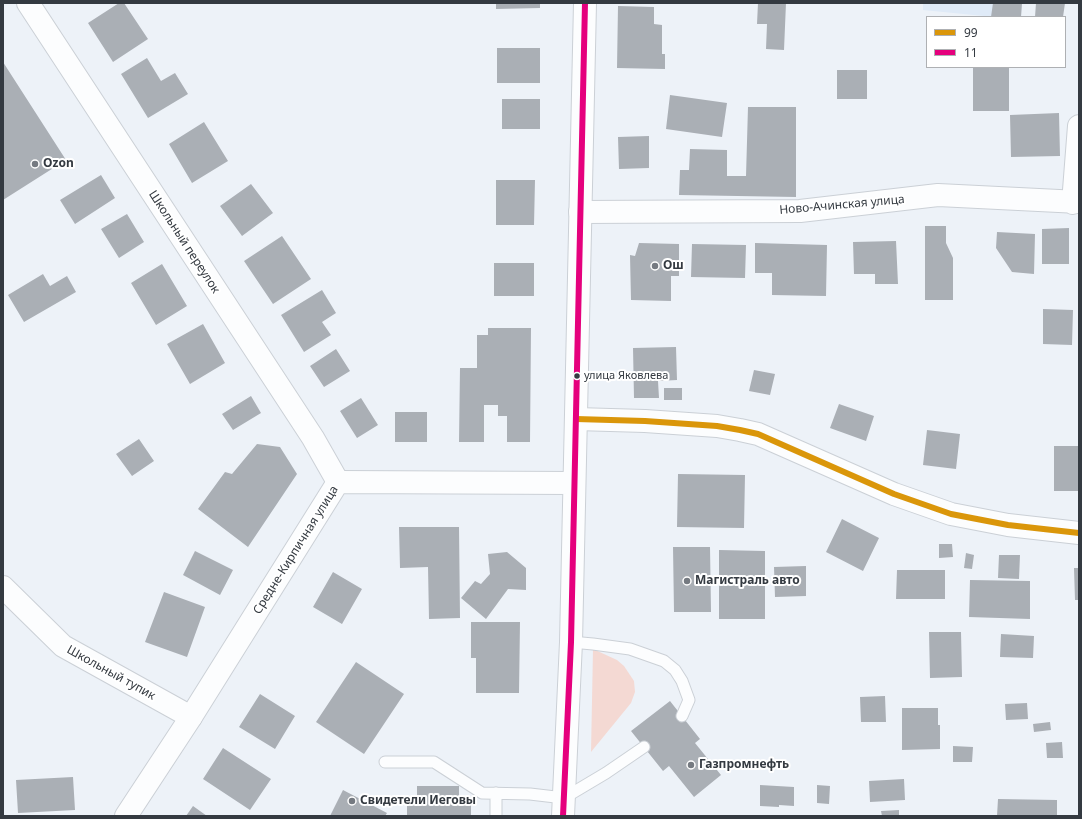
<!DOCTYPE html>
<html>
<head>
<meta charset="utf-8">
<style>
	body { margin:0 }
	#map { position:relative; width:1082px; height:819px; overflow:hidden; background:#edf2f8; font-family:"Noto Sans",sans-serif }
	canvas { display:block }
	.frame { position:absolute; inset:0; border:4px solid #343a41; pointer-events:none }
	.legend { position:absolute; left:926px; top:16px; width:140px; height:52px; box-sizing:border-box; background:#fff; border:1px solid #aeb0b3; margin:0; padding:5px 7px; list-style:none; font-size:12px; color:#343a41 }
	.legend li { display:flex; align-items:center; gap:8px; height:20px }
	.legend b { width:20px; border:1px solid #aeb0b3 }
</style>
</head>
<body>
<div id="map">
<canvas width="1082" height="819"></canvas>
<div class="frame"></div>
<ul class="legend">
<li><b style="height:5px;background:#da960a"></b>99</li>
<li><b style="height:5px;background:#e5007d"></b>11</li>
</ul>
</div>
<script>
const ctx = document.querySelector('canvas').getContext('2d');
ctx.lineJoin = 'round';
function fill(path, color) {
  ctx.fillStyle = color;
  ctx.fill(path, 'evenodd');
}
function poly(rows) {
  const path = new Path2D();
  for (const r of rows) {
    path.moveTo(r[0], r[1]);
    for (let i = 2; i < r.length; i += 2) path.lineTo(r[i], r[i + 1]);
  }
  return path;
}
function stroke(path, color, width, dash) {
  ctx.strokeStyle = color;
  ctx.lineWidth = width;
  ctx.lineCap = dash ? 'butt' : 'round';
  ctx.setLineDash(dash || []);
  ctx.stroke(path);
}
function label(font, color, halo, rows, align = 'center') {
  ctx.font = font + ' "Noto Sans",sans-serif';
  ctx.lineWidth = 4;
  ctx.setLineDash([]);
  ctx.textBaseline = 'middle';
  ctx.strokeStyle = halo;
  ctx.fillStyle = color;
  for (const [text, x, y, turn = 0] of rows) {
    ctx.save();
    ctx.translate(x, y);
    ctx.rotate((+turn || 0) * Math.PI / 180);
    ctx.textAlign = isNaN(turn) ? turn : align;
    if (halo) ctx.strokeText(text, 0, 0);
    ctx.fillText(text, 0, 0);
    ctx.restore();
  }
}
fill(poly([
	[923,3,1022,3,1021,17,994,17,923,10]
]), '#dfeaf7');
fill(poly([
	[593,649,617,660,624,666,634,681,635,692,631,703,591,752]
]), '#f4d9d3');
fill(poly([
	[119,3,124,3,148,39,113,62,88,23],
	[496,3,540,3,540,8,496,9],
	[758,3,786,3,784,50,766,49,767,24,757,24],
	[993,3,1022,3,1021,17,991,17],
	[1036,3,1065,3,1063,17,1035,17],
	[618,6,654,7,654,24,662,25,662,54,665,54,665,69,617,68],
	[497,48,540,48,540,83,497,83],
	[147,58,161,81,175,73,188,94,148,118,121,74],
	[3,62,66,160,3,200],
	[973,67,1009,67,1009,111,973,111],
	[837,70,867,70,867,99,837,99],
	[670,95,727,103,722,137,666,129],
	[502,99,540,99,540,129,502,129],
	[748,107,796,107,796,197,679,195,680,170,689,170,690,149,727,150,727,176,746,176],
	[1059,113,1060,156,1011,157,1010,115],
	[204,122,228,161,192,183,169,144],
	[649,136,649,168,619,169,618,137],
	[101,175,115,198,75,224,60,200],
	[496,180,535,180,534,225,496,225],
	[251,184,273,213,242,236,220,206],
	[127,214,144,242,119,258,101,229],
	[925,226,946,226,946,243,953,258,953,300,925,300],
	[1069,228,1069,264,1042,264,1042,229],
	[997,232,1035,234,1034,274,1012,272,996,248],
	[282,236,311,279,273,304,244,261],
	[896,241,898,284,875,284,875,274,854,274,853,242],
	[639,243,679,244,679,276,671,276,671,301,631,300,630,255,635,256],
	[755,243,827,245,826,296,772,295,772,273,755,273],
	[692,244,746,245,745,278,691,277],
	[494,263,534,263,534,296,494,296],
	[162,264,187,306,156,325,131,283],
	[43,274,50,286,67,276,76,292,24,322,8,295],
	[322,290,336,313,322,322,331,335,304,352,281,315],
	[1043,309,1073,310,1072,345,1043,344],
	[203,324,225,363,190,384,167,344],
	[488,328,531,328,530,442,507,442,507,416,498,416,498,405,484,405,484,442,459,442,460,368,477,368,477,335,488,335],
	[676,347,677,380,658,381,659,398,634,398,633,348],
	[336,349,350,371,324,387,310,366],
	[754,370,775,374,770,395,749,391],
	[664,388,682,388,682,400,664,400],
	[251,396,261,413,233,430,222,414],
	[361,398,378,425,357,438,340,411],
	[839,404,874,416,866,441,830,428],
	[395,412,427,412,427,442,395,442],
	[927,430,960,434,956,469,923,465],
	[139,439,154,461,132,476,116,454],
	[257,444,280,447,297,474,248,547,198,509,225,472,232,474],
	[1054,446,1079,446,1079,491,1054,491],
	[678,474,745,475,744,528,677,527],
	[842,519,879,538,863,571,826,552],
	[399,527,459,527,460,618,429,619,428,567,400,568],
	[939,544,952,544,953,557,939,558],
	[673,547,710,547,711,612,674,612],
	[719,550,765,551,765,619,719,619],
	[195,551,233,570,220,595,183,575],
	[507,552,526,568,526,590,508,589,486,619,461,598,475,581,481,584,490,574,488,554],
	[966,553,974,555,972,569,964,568],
	[999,555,1020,555,1019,579,998,578],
	[806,566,806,596,775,597,774,567],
	[1074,568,1079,568,1079,600,1075,600],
	[897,570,945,570,945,599,896,599],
	[333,572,362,589,342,624,313,607],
	[970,580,1030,581,1030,619,969,617],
	[164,592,205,607,187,657,145,642],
	[471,622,520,622,519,693,476,693,476,658,471,658],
	[929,632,961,632,962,677,930,678],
	[1001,634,1034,636,1033,658,1000,657],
	[356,662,404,694,364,754,316,722],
	[260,694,295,716,275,749,239,727],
	[885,696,886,722,861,722,860,697],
	[670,701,700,739,695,743,721,775,694,797,669,766,663,771,631,731],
	[1027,703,1028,719,1006,720,1005,704],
	[902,708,938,708,938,725,940,725,940,749,902,750],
	[1050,722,1051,730,1034,732,1033,724],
	[1062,742,1063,758,1047,758,1046,743],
	[953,746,973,747,972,762,953,762],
	[223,748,271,779,250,810,203,779],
	[73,777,75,810,18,813,16,780],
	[904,779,905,800,870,802,869,781],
	[760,785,794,787,794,806,779,805,779,807,760,806],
	[817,785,830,786,829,804,817,803],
	[417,786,459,786,459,797,471,797,471,816,407,816,407,799,417,799],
	[343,790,387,813,385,816,330,816],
	[998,799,1057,800,1057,816,997,816],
	[193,806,207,816,186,816],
	[899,810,899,816,882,816,881,811]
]), '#aaafb5');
const lane = poly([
	[571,642,593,644,630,649,664,661,675,670,682,681,689,700,682,716],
	[385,762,434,762,482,793,530,794,564,798,606,773,644,747],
	[496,816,496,793]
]);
const street = poly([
	[28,3,313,438,338,482],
	[1073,203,1079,126],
	[580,212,800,211,938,195,1079,202],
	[576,419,645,421,717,426,740,430,758,434,894,494,951,514,1008,525,1079,533],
	[3,587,63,646,191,717]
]);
const secondary = poly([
	[126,816,191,717,338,482,574,483],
	[563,816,571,642,585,3]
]);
stroke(lane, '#cbd0d6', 13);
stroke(street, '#cbd0d6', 24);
stroke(secondary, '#cbd0d6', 24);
stroke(lane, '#fcfdfe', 11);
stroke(street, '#fcfdfe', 22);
stroke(secondary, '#fcfdfe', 22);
stroke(poly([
	[576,419,645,421,717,426,740,430,758,434,894,494,951,514,1008,525,1079,533]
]), '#da960a', 6);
stroke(poly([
	[563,816,571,642,585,3]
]), '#e5007d', 6);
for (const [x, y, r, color] of [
	[35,164,4,"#757a81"],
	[655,266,4,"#757a81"],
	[577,376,3.5,"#343a41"],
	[687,581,4,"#757a81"],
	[691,765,4,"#757a81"],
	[352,801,4,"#757a81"]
]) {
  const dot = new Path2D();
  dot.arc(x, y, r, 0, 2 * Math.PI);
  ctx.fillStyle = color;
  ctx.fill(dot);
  stroke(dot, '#fff', 1.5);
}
label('11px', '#343a41', '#fff', [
	["улица Яковлева",584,376]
], 'left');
label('bold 12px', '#343a41', '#fff', [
	["Ozon",43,164],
	["Ош",663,266],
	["Магистраль авто",695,581],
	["Газпромнефть",699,765],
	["Свидетели Иеговы",360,801]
], 'left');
label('12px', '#343a41', '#fff', [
	["Ново-Ачинская улица",842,205,-5],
	["Школьный переулок",184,242,57],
	["Средне-Кирпичная улица",296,550,-58],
	["Школьный тупик",111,673,29]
]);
</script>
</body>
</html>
